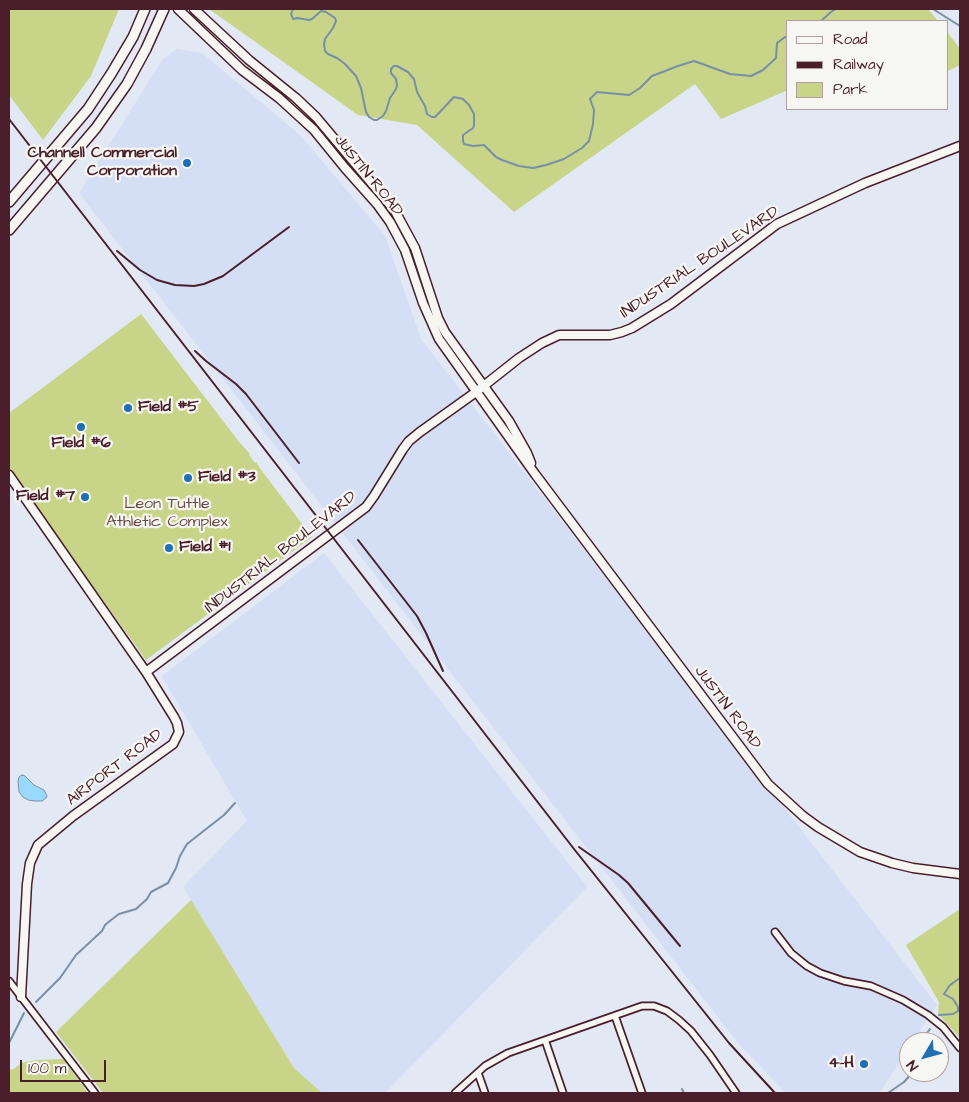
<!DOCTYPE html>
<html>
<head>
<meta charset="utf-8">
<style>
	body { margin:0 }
	#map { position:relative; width:969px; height:1102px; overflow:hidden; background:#e2e8f4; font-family:"Architects Daughter",sans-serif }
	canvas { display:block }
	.frame { position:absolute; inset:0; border:10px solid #4a1f2b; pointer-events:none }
	.legend { position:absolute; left:786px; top:20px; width:162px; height:90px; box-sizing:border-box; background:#f6f6f2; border:1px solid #b1a0a2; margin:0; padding:6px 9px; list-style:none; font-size:15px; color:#4a1f2b }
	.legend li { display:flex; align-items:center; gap:10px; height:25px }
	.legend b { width:25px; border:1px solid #b1a0a2 }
	.north { position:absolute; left:899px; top:1032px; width:50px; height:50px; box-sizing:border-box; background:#f6f6f2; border:1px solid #b1a0a2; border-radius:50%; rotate:233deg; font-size:14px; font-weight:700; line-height:20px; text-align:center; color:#4a1f2b }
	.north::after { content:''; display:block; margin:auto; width:18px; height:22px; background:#1f6fb2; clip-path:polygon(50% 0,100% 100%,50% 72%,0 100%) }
	.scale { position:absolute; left:20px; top:1060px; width:86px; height:22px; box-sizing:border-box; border:2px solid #4a1f2b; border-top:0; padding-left:6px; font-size:15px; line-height:18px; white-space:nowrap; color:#4a1f2b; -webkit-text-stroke:4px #f6f6f2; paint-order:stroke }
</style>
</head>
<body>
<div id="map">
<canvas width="969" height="1102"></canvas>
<div class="frame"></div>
<ul class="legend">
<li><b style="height:6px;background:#f6f6f2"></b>Road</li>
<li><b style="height:6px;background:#4a1f2b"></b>Railway</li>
<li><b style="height:14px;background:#c8d589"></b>Park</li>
</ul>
<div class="north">N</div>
<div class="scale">100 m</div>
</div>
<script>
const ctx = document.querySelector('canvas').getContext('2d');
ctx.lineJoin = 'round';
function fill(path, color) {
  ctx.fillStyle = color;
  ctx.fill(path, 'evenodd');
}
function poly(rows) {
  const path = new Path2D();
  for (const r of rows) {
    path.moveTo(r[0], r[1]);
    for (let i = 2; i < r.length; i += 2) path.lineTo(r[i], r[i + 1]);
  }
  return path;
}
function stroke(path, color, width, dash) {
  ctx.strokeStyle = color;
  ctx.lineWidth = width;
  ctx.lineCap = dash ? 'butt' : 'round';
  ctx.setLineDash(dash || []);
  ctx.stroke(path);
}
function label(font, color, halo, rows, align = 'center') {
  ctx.font = font + ' "Architects Daughter",sans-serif';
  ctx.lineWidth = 4.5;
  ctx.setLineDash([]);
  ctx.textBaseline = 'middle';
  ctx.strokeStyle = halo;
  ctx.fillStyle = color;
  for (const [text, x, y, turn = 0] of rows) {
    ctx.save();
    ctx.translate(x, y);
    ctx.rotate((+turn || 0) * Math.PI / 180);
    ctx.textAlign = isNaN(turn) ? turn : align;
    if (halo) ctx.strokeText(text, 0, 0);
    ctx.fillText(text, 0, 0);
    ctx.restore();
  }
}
fill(poly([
	[177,49,202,53,301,136,385,236,421,339,937,1005,912,1042,909,1042,909,1047,879,1093,786,1093,738,1043,79,193,163,59],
	[324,553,587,887,385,1093,322,1093,294,1068,183,887,247,821,162,676]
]), '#d4def5');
fill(poly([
	[9,9,119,9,91,76,43,140,9,95],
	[209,9,928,9,938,21,788,21,788,90,721,119,695,84,514,212,417,125,358,115],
	[948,33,960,49,960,65,948,71],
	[141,314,240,443,250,454,249,455,255,463,256,462,262,471,312,537,146,660,9,470,9,413],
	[191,900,294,1068,322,1093,103,1093,56,1032],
	[960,909,960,1038,938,1014,939,1002,906,945],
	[63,1059,88,1093,9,1093,9,1070,14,1069,21,1063,36,1060]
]), '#c8d589');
const water = poly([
	[22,775,25,776,34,785,44,790,47,796,46,798,42,801,35,801,28,800,23,797,19,792,18,781,19,777,22,775]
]);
fill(water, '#99d9fb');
stroke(water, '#798fa8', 1);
stroke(poly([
	[293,9,291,14,293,19,297,18,309,20,312,19,321,11,326,12,335,18,336,21,333,28,325,39,324,44,325,51,328,54,337,58,345,64,356,76,361,88,366,112,369,117,374,120,377,120,383,116,386,111,390,98,396,89,397,85,396,79,391,73,391,69,394,66,397,66,408,72,414,79,417,92,425,106,427,114,432,117,435,117,437,115,454,97,463,99,469,105,474,114,474,125,473,128,463,135,463,141,464,144,473,146,484,145,496,157,502,160,519,166,533,168,546,165,564,159,582,148,589,141,593,124,594,110,590,99,597,92,629,95,640,88,652,76,678,66,694,61,730,74,751,76,763,70,776,58,777,43,785,37,788,38],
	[933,9,960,26],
	[821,21,831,12,836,9],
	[36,1002,60,978,76,955,102,931,105,925,111,920,119,914,136,909,147,899,151,892,168,883,176,868,180,856,187,844,224,815,235,803],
	[939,1015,953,1014,958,1011,958,1007,953,999,944,994,950,985,960,978],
	[920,1042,930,1029],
	[9,1043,24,1013],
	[909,1056,907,1062,909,1065],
	[682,1089,684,1093],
	[888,1093,904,1082,913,1072]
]), '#798fa8', 2);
const street = poly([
	[775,932,791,953,807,966,820,973,844,981,871,986,903,1000,928,1015,943,1027,960,1048],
	[9,981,95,1093],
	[615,1016,642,1093],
	[545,1040,563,1093],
	[478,1073,485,1093],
	[455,1093,485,1066,508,1053,642,1006,654,1006,667,1011,679,1020,691,1031,710,1055,736,1093]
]);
const secondary = poly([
	[178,9,242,70,279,98,314,130,345,168,377,204,390,222,405,250,423,303,439,339,535,474,768,784,803,816,818,827,860,852,892,863,913,868,960,874],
	[194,9,249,60,296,98,316,117,395,211,415,248,438,318,445,332,509,421,527,453,531,463],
	[9,475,146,672,174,717,177,723,179,732,173,744,73,816,38,845,30,863,27,884,21,997],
	[146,672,366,507,374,496,403,449,409,441,420,432,476,392,519,358,542,343,559,335,610,335,622,332,632,328,671,304,777,224,865,183,960,146]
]);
const primary = poly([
	[9,202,88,109,111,74,133,37,145,9],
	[9,230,96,128,127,84,146,49,164,9]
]);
stroke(street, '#4a1f2b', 9);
stroke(secondary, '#4a1f2b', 11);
stroke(primary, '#4a1f2b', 12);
stroke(street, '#f6f6f2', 5.5);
stroke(secondary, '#f6f6f2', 8);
stroke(primary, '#f6f6f2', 9);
stroke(poly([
	[9,119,574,849,729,1043,775,1093],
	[117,251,140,270,157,280,175,285,194,286,204,284,223,276,289,227],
	[195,351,206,361,236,384,246,394,299,463],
	[358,540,417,616,426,633,443,671],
	[579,847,619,875,628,883,680,946]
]), '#4a1f2b', 2);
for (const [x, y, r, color] of [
	[187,163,5,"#1f6fb2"],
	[128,408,5,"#1f6fb2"],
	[81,427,5,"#1f6fb2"],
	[188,478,5,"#1f6fb2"],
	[85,497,5,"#1f6fb2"],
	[169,548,5,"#1f6fb2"],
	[864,1064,5,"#1f6fb2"]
]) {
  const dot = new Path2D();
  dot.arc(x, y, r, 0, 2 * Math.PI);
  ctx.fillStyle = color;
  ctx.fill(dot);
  stroke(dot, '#f6f6f2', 2);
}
label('bold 16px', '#4a1f2b', '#f6f6f2', [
	["Channell Commercial",177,154],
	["Corporation",177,172],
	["Field #5",138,408,"left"],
	["Field #6",81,444,"center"],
	["Field #3",198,478,"left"],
	["Field #7",75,497],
	["Field #1",179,548,"left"],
	["4-H",854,1064]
], 'right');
label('16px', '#4a1f2b', '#f6f6f2', [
	["JUSTIN ROAD",368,176,51],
	["INDUSTRIAL BOULEVARD",700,263,-34],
	["INDUSTRIAL BOULEVARD",281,553,-38],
	["JUSTIN ROAD",727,708,53],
	["AIRPORT ROAD",115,768,-37]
]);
label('16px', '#6a4c42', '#f6f6f2', [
	["Leon Tuttle",167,505],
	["Athletic Complex",167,523]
]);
</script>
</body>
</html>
